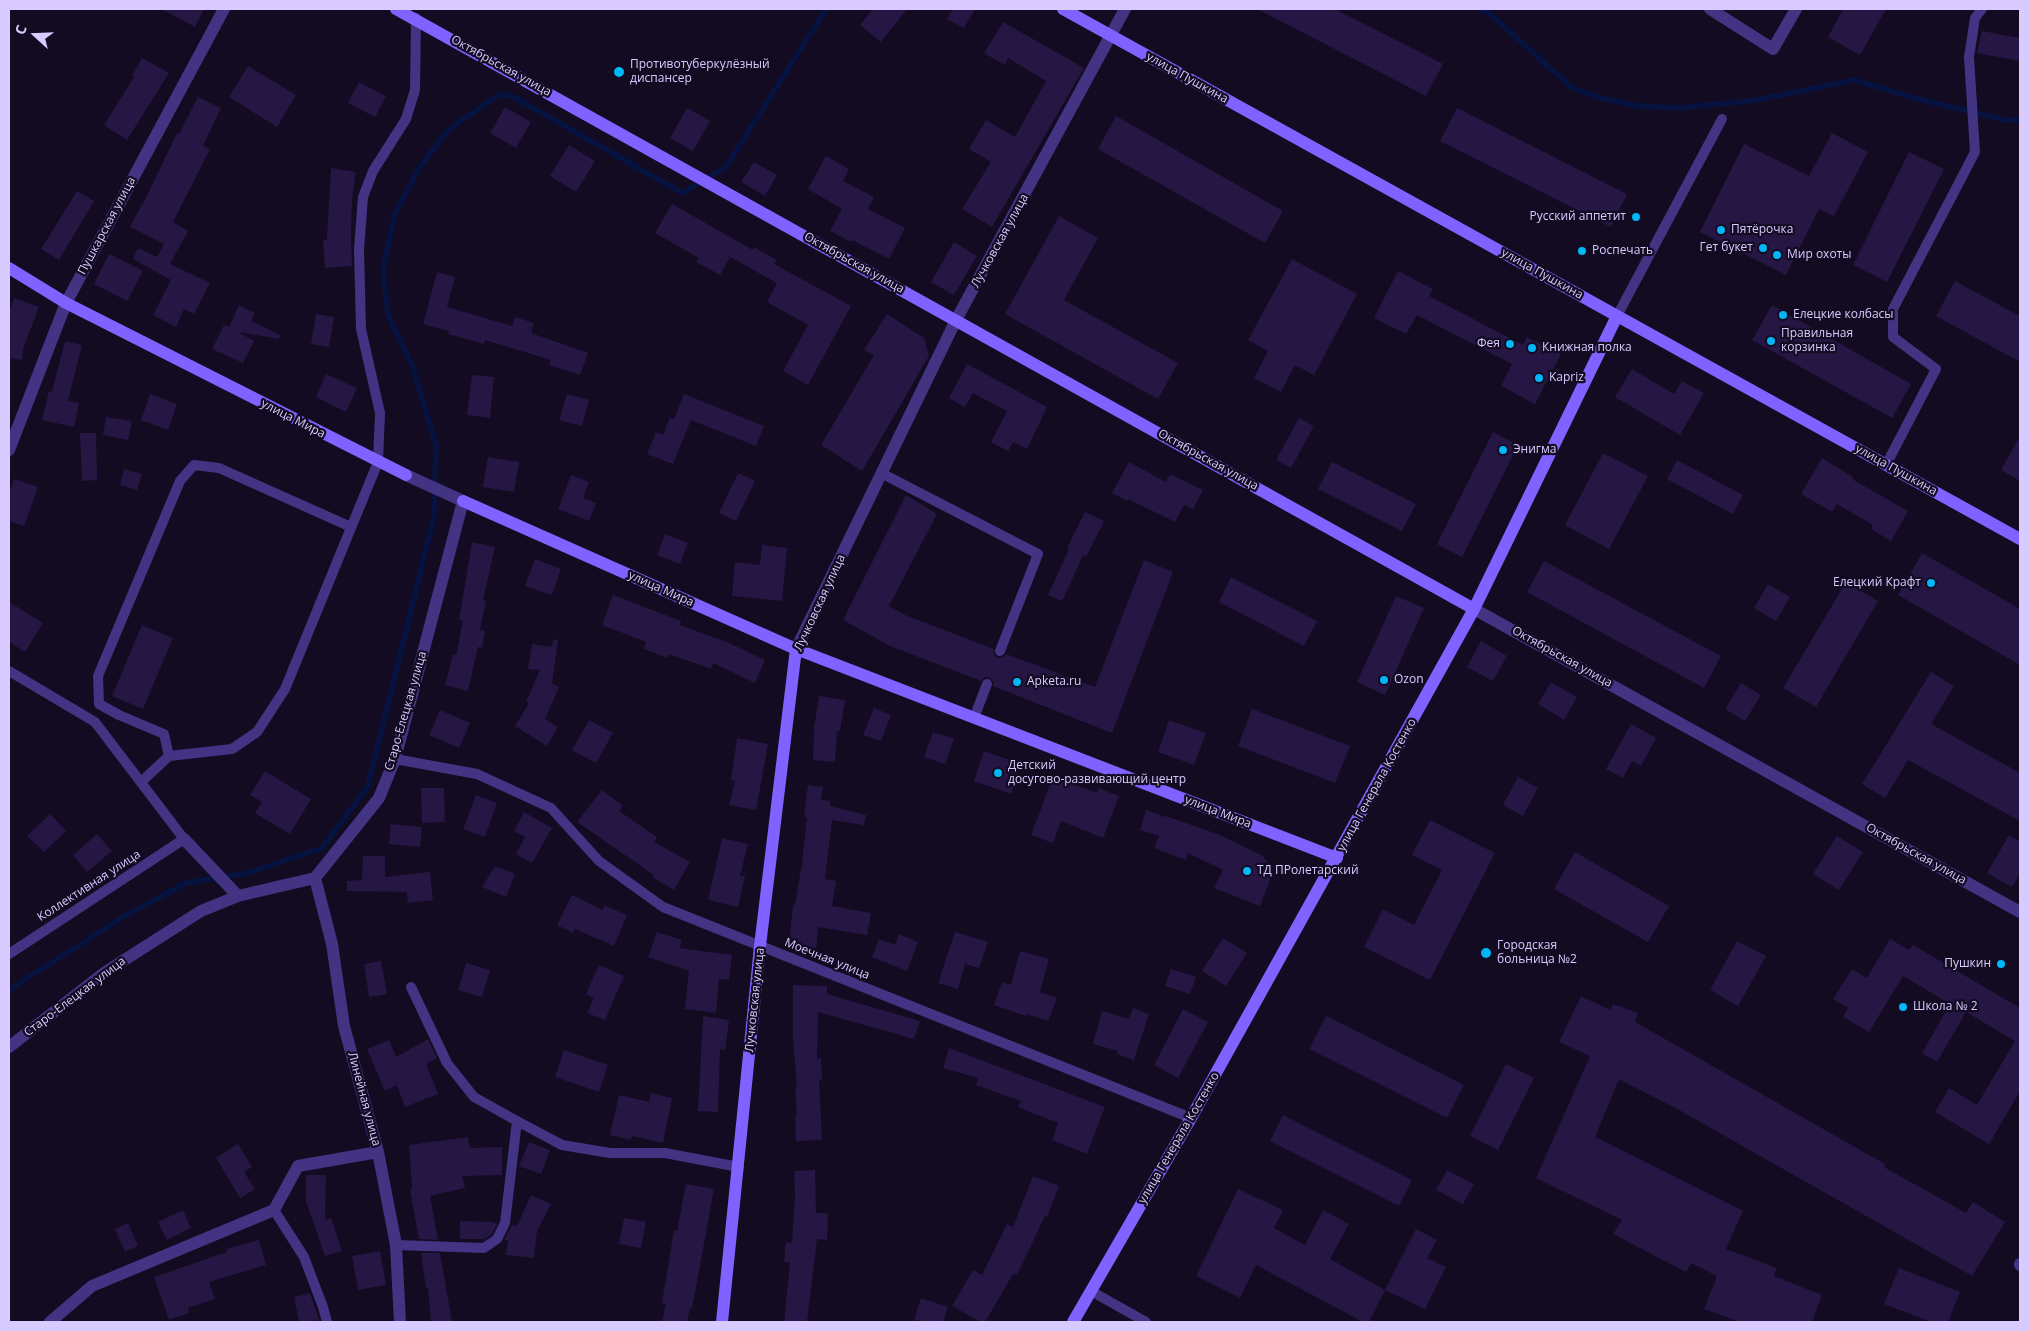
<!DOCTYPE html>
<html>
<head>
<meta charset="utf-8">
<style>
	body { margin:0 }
	#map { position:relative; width:2029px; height:1331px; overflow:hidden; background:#120b21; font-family:"Open Sans",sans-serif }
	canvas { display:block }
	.frame { position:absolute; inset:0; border:10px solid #d9cbff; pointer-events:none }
	.north { position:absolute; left:10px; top:10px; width:50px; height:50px; -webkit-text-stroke:4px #120b21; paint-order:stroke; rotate:290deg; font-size:14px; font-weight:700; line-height:20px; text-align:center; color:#d9cbff }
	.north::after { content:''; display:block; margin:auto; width:18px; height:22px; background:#d9cbff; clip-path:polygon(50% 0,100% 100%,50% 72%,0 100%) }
</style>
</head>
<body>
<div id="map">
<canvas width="2029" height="1331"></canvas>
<div class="frame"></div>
<div class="north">С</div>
</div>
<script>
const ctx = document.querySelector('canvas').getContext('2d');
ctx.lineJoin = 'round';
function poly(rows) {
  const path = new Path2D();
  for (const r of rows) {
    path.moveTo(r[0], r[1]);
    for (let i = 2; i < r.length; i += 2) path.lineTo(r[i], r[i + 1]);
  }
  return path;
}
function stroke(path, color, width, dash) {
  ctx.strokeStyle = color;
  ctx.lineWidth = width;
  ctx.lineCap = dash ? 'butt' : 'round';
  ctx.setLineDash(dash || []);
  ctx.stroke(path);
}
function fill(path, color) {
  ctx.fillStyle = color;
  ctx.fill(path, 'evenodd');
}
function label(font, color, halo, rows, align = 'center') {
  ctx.font = font + ' "Open Sans",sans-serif';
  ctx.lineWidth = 4.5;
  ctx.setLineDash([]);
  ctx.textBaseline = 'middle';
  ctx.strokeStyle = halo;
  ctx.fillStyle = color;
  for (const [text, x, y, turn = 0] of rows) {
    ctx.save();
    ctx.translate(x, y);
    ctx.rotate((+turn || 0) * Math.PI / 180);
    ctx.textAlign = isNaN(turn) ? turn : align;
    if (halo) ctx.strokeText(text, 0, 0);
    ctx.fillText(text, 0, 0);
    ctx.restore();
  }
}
stroke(poly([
	[1480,9,1489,13,1571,87,1600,98,1638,106,1679,108,1757,100,1854,80,1914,98,2005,120,2020,120],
	[9,990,126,915,186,883,247,873,322,848,368,786,434,516,436,445,412,365,388,315,383,270,395,213,420,167,447,131,499,94,514,97,682,193,726,167,826,9]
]), '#06123f', 5.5);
fill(poly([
	[161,9,204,9,195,27],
	[873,9,907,9,881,42,860,25],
	[953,9,975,9,964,28,947,19],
	[1257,9,1335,9,1443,64,1426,96],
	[1843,9,1886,9,1860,55,1828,37],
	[1003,22,1084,68,992,227,962,209,991,162,969,149,986,120,1015,137,1046,81,1008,58,1005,65,984,53],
	[1982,31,2020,38,2020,61,1977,53],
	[142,58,169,73,127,140,104,125,134,77,132,76],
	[248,66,296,95,277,127,229,97],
	[359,82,386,96,375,117,348,103],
	[198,97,221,108,203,146,210,149,173,222,188,231,170,264,210,283,194,314,184,309,176,327,153,315,171,280,133,259,138,248,157,257,164,244,130,227,142,204,143,204,177,133,179,134],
	[505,107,531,122,516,148,490,133],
	[687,108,710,121,693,151,670,138],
	[1457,108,1627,194,1611,227,1440,141],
	[1116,116,1283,211,1265,243,1098,149],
	[1832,133,1868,152,1834,216,1819,209,1786,275,1700,232,1744,144,1809,176],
	[569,145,595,161,576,192,550,176],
	[1909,152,1944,169,1887,282,1853,265],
	[826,156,849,169,843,181,874,197,868,209,905,228,889,259,852,240,851,242,830,231,842,209,808,189],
	[754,162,777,175,765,196,741,182],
	[331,168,356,172,352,199,351,234,352,266,325,268,323,240,327,240],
	[77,191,94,201,59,260,41,249],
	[672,204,753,250,754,247,777,260,774,264,851,306,808,385,783,371,808,325,767,302,777,283,730,257,720,275,696,262,699,258,655,233],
	[1059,216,1098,238,1064,300,1178,363,1158,399,1005,314],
	[954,242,977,256,954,295,931,282],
	[109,254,143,271,127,301,94,284],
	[1292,259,1357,294,1314,375,1295,365,1281,392,1254,378,1268,351,1248,340],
	[1398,271,1433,289,1429,296,1523,345,1527,337,1561,354,1535,404,1501,386,1512,364,1417,315,1406,334,1374,318],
	[437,272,455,277,447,307,512,326,515,317,534,323,531,333,588,353,580,375,549,365,551,360,485,340,484,344,448,334,449,331,423,324],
	[1955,281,2020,316,2020,362,1936,316],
	[14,298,39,307,23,349,22,360,9,358,9,312],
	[239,305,255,313,251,321,280,335,279,339,238,332,254,341,243,363,212,349,224,325,229,327],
	[1772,305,1911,384,1892,418,1752,340],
	[316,314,334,317,329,347,311,344],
	[887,314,924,338,929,356,862,471,821,445,874,355,864,350],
	[65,341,82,345,68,401,79,403,74,427,42,420,49,391,52,392],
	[967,364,1047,407,1027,449,1013,442,1008,451,991,442,1007,411,973,393,965,407,949,398],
	[1632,369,1674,394,1682,381,1704,393,1680,435,1615,397],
	[326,374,357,388,346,412,316,397],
	[472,375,494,377,490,418,467,415],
	[150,394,177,404,168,430,141,420],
	[567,394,589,400,582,426,559,420],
	[684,394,764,426,756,446,691,420,673,464,647,454,656,432,663,435,670,417,674,419],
	[106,417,132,421,128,440,103,435],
	[1299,418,1314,426,1291,468,1276,460],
	[1493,432,1518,445,1462,557,1437,544],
	[80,433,96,433,97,480,82,481],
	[2020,436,2020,481,2001,470],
	[1603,453,1648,476,1609,549,1565,525],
	[488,457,519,462,514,492,483,487],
	[1822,458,1853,477,1852,479,1908,511,1891,541,1871,529,1873,525,1837,504,1832,512,1801,494],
	[1677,460,1743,495,1733,514,1667,479],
	[1129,462,1166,482,1170,474,1203,490,1193,509,1184,505,1175,522,1128,499,1127,501,1112,493],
	[1332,462,1416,504,1402,531,1318,489],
	[124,469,142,474,137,490,120,485],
	[738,473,755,481,736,521,719,513],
	[571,475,589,482,583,498,596,503,589,521,558,509],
	[14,479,38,487,24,526,9,521,9,494],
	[906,495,937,514,889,606,905,615,994,649,994,655,998,658,1004,657,1006,654,1095,687,1144,560,1173,572,1112,733,993,686,994,682,990,678,985,677,981,681,890,646,843,620],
	[1085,512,1104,521,1086,557,1083,556,1062,601,1048,595,1069,549,1067,548],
	[665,534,688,543,680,564,657,555],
	[472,542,495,547,483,600,486,601,480,630,485,631,482,648,478,647,468,691,445,685,453,654,456,655,463,621,459,620],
	[762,545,787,548,782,601,732,596,735,562,760,565],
	[1922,553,2020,609,2020,665,1898,595],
	[535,559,561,569,552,595,525,586],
	[1544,561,1721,656,1704,688,1527,592],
	[1231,577,1317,621,1304,646,1219,602],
	[1846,582,1878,601,1816,707,1783,688],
	[1768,584,1790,597,1776,621,1754,608],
	[613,595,681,621,680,625,729,643,765,660,755,683,713,663,711,669,669,654,668,658,644,649,646,642,602,625],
	[1396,596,1424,608,1385,695,1357,682],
	[9,602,43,623,25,652,9,642],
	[142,625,173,638,143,709,112,696],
	[554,639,558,640,552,684,559,687,545,719,558,727,547,746,515,726,529,703,526,702,540,670,528,669,532,644,551,647],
	[1481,641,1507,656,1493,681,1467,667],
	[1931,672,1954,686,1931,724,2020,773,2020,821,1908,760,1885,798,1862,784],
	[1551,682,1577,697,1564,720,1538,704],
	[1741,683,1761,695,1745,721,1725,709],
	[819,696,845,700,840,731,837,731,835,762,813,760,814,728],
	[874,708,891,715,881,741,863,735],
	[1252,709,1350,746,1335,783,1238,746],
	[440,710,470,723,459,748,429,735],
	[589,720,613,733,596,763,572,750],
	[1169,720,1206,733,1194,765,1158,752],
	[1631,724,1656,738,1641,766,1632,761,1623,778,1606,769],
	[933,732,954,739,945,764,924,757],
	[737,738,768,744,756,810,729,805,735,781,731,780],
	[984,751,1021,764,1011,794,974,781],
	[265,771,311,799,290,834,255,813,262,802,250,795],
	[1053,777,1097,793,1098,788,1119,796,1103,838,1061,821,1053,843,1031,835],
	[1518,777,1538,788,1523,816,1503,805],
	[808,785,823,787,821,800,830,801,830,806,866,815,864,825,832,820,825,879,836,881,832,906,871,913,867,935,818,927,816,948,789,946,793,905,795,905,802,863,807,817,804,817],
	[421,788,444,788,445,822,422,823],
	[602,790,623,806,619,811,657,837,654,842,690,862,674,890,652,877,654,875,577,822],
	[476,795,497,803,485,837,463,829],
	[1146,810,1166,817,1166,816,1220,835,1263,856,1273,872,1260,906,1214,888,1223,870,1188,853,1186,860,1154,848,1159,836,1140,830],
	[524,812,552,828,532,863,516,854,525,837,514,831],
	[50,814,66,831,44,852,27,836],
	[1430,820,1495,853,1430,980,1364,947,1383,909,1414,925,1442,870,1412,855],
	[391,824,422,827,420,847,389,844],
	[97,834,112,851,87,872,73,855],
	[2009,835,2020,842,2020,873,2012,887,1987,873],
	[1837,836,1863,852,1839,890,1813,874],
	[722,838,748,844,740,876,745,876,738,907,708,900],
	[1575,852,1669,906,1648,942,1554,889],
	[363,856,385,856,385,877,430,872,433,900,408,903,407,892,347,891,347,881,362,880],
	[495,866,515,874,506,897,482,887],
	[572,895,603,910,604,905,627,915,614,946,575,929,573,933,557,925],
	[657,932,682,940,679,948,732,955,729,980,719,979,716,1013,685,1009,689,971,648,957],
	[955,932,988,942,979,968,965,964,958,989,938,983],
	[899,934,918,942,907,971,872,957,879,939,895,945],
	[1223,938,1247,953,1226,986,1202,971],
	[1890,939,1909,950,1913,945,2020,1008,2020,1091,1989,1144,1935,1112,1949,1088,1977,1105,2015,1041,1966,1012,1937,1062,1922,1053,1950,1004,1903,976,1869,1032,1843,1017,1848,1008,1833,999,1852,969,1867,978],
	[1737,941,1766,956,1738,1006,1710,990],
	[1020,951,1049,959,1040,992,1057,998,1048,1021,1027,1014,1026,1016,994,1005,1002,982,1011,985],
	[381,961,387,994,369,997,364,964],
	[466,963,490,970,482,997,458,990],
	[599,965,624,976,605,1020,587,1013,594,998,586,994],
	[1171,969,1196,977,1190,994,1165,986],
	[793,985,827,986,827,994,920,1021,914,1039,818,1012,817,1059,821,1058,822,1080,819,1080,822,1140,796,1141,795,1115,797,1115,795,1087,797,1087,793,1039],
	[1581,996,1610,1010,1613,1004,1638,1013,1635,1022,1885,1164,1884,1167,1966,1213,1973,1202,2005,1222,1972,1276,1679,1110,1619,1079,1595,1137,1743,1211,1726,1249,1777,1268,1774,1276,1822,1295,1812,1322,1740,1322,1704,1309,1717,1276,1691,1263,1686,1272,1613,1234,1622,1220,1536,1178,1590,1056,1559,1042],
	[1133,1008,1149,1014,1134,1060,1117,1054,1118,1051,1093,1044,1102,1011,1129,1019],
	[1183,1009,1208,1022,1178,1078,1154,1065],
	[703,1016,729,1020,725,1050,720,1049,718,1112,698,1111],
	[1326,1016,1464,1085,1447,1118,1309,1049],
	[428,1039,437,1058,426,1064,438,1094,405,1107,397,1085,385,1091,367,1049,389,1040,396,1057],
	[949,1048,1105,1107,1087,1154,1052,1140,1058,1123,1018,1107,1021,1101,976,1085,978,1078,943,1068],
	[564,1050,608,1065,599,1092,555,1077],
	[1506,1064,1534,1078,1498,1150,1470,1136],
	[651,1093,672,1098,663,1143,632,1136,631,1140,610,1135,619,1095,649,1102],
	[1283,1115,1412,1180,1399,1206,1270,1141],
	[468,1137,470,1148,502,1147,502,1175,462,1176,465,1188,430,1196,438,1240,419,1239,410,1190,412,1189,409,1145],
	[529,1142,550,1150,541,1174,519,1166],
	[238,1144,252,1167,244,1172,255,1189,240,1198,216,1158],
	[815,1170,816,1213,828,1213,827,1240,817,1239,807,1322,784,1322,790,1262,784,1262,786,1242,792,1243,795,1197,794,1171],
	[1447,1170,1474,1184,1463,1204,1436,1190],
	[306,1175,326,1175,325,1220,331,1218,342,1251,325,1256,306,1201],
	[1033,1176,1059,1186,1047,1217,1045,1216,1017,1275,1013,1274,985,1322,981,1322,952,1306,973,1270,982,1275,1007,1224,1013,1227],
	[686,1184,714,1189,692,1309,690,1308,687,1322,662,1322,666,1304,662,1303,674,1230,677,1231],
	[1238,1189,1283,1210,1274,1228,1305,1245,1323,1210,1349,1224,1330,1259,1385,1290,1369,1322,1363,1322,1256,1265,1240,1298,1196,1276],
	[531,1195,551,1204,537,1231,534,1258,506,1255,508,1240,504,1240,512,1225,517,1226],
	[183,1210,191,1228,167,1240,158,1222],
	[624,1218,646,1222,641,1248,619,1244],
	[460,1221,493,1222,497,1224,492,1234,485,1239,460,1239],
	[128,1223,138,1246,125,1252,115,1229],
	[1416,1229,1437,1240,1427,1258,1446,1267,1425,1309,1385,1290],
	[259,1240,266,1265,209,1282,215,1299,188,1308,189,1313,169,1320,154,1277,227,1252,226,1249],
	[380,1251,386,1285,358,1290,352,1256],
	[421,1253,440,1253,452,1322,431,1322,428,1288,426,1288],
	[1899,1268,1960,1292,1948,1322,1931,1322,1884,1304],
	[310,1293,319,1320,299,1322,294,1297],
	[921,1298,948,1307,943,1322,923,1322,914,1319]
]), '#261643');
stroke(poly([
	[1617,316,1722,119],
	[1886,465,1936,369,1893,337,1893,309,1975,152,1969,57,1975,18,1982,9],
	[881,473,1038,554,1000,651],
	[9,671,95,722,184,839,9,954],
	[974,718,987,684],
	[169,756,164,734,119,715,99,704,98,676,180,481,194,465,219,468,351,527],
	[395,759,477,774,551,808,599,861,663,907,1191,1118],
	[141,782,169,756,232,749,257,732,285,689,378,462,380,413,361,329,359,249,363,197,373,171,406,119,415,90,416,18],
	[411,987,447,1063,474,1097,517,1121,562,1145,610,1153,665,1153,739,1167],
	[274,1210,304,1257,323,1307,327,1322],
	[396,1245,484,1248,497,1239,505,1223,517,1121],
	[1091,1291,1146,1322]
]), '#433383', 10);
stroke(poly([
	[1710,9,1773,49,1796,9],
	[9,450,66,303,224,9],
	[1474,609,2020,912],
	[796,649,956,320,1125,9],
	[184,839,238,896],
	[315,878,332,944,344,1026,378,1152,396,1245,400,1322],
	[9,1047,104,973,201,911,238,896,315,878,379,798,395,759,463,501,406,475],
	[2020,1264,2020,1265],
	[50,1322,92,1286,274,1210,298,1166,378,1152]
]), '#433383', 12);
stroke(poly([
	[396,9,1474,609],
	[1063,9,2020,539],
	[9,268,66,303,406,475],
	[463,501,796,649,1337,858],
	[722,1322,760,946,796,649],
	[1073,1322,1191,1118,1474,609,1617,316]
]), '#7f62ff', 12);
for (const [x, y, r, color] of [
	[619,72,6,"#00b6f6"],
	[1636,217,5,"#00b6f6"],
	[1721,230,5,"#00b6f6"],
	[1763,248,5,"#00b6f6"],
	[1582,251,5,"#00b6f6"],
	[1777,255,5,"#00b6f6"],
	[1783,315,5,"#00b6f6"],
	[1771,341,5,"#00b6f6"],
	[1510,344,5,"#00b6f6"],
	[1532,348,5,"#00b6f6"],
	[1539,378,5,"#00b6f6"],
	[1503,450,5,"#00b6f6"],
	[1931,583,5,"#00b6f6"],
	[1384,680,5,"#00b6f6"],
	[1017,682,5,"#00b6f6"],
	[998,773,5,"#00b6f6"],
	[1247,871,5,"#00b6f6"],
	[1486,953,6,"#00b6f6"],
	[2001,964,5,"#00b6f6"],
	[1903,1007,5,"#00b6f6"]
]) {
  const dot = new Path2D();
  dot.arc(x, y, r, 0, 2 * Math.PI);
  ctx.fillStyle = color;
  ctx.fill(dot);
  stroke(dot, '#120b21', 2);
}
label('12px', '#d9cbff', '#120b21', [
	["Противотуберкулёзный",630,65],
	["диспансер",630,79],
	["Русский аппетит",1626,217,"right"],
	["Пятёрочка",1731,230],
	["Гет букет",1753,248,"right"],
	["Роспечать",1592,251],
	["Мир охоты",1787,255],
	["Елецкие колбасы",1793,315],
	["Правильная",1781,334],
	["корзинка",1781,348],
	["Фея",1500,344,"right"],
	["Книжная полка",1542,348],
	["Kapriz",1549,378],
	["Энигма",1513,450],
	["Елецкий Крафт",1921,583,"right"],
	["Ozon",1394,680],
	["Apketa.ru",1027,682],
	["Детский",1008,766],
	["досугово-развивающий центр",1008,780],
	["ТД ПРолетарский",1257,871],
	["Городская",1497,946],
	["больница №2",1497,960],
	["Пушкин",1991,964,"right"],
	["Школа № 2",1913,1007]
], 'left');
label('12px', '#d9cbff', '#120b21', [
	["Октябрьская улица",501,66,29],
	["улица Пушкина",1187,78,29],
	["Пушкарская улица",107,226,-62],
	["Лучковская улица",1000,241,-61],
	["Октябрьская улица",854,263,29],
	["улица Пушкина",1542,274,29],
	["улица Мира",293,419,27],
	["Октябрьская улица",1208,460,29],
	["улица Пушкина",1896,470,29],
	["улица Мира",661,589,24],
	["Лучковская улица",820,603,-65],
	["Октябрьская улица",1562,657,29],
	["Старо-Елецкая улица",406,711,-74],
	["улица Генерала Костенко",1377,785,-61],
	["улица Мира",1218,812,21],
	["Октябрьская улица",1916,854,29],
	["Коллективная улица",89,886,-33],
	["Моечная улица",827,959,22],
	["Старо-Елецкая улица",75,997,-37],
	["Лучковская улица",755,1000,-84],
	["Линейная улица",364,1099,75],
	["улица Генерала Костенко",1179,1138,-60]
]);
</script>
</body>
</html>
